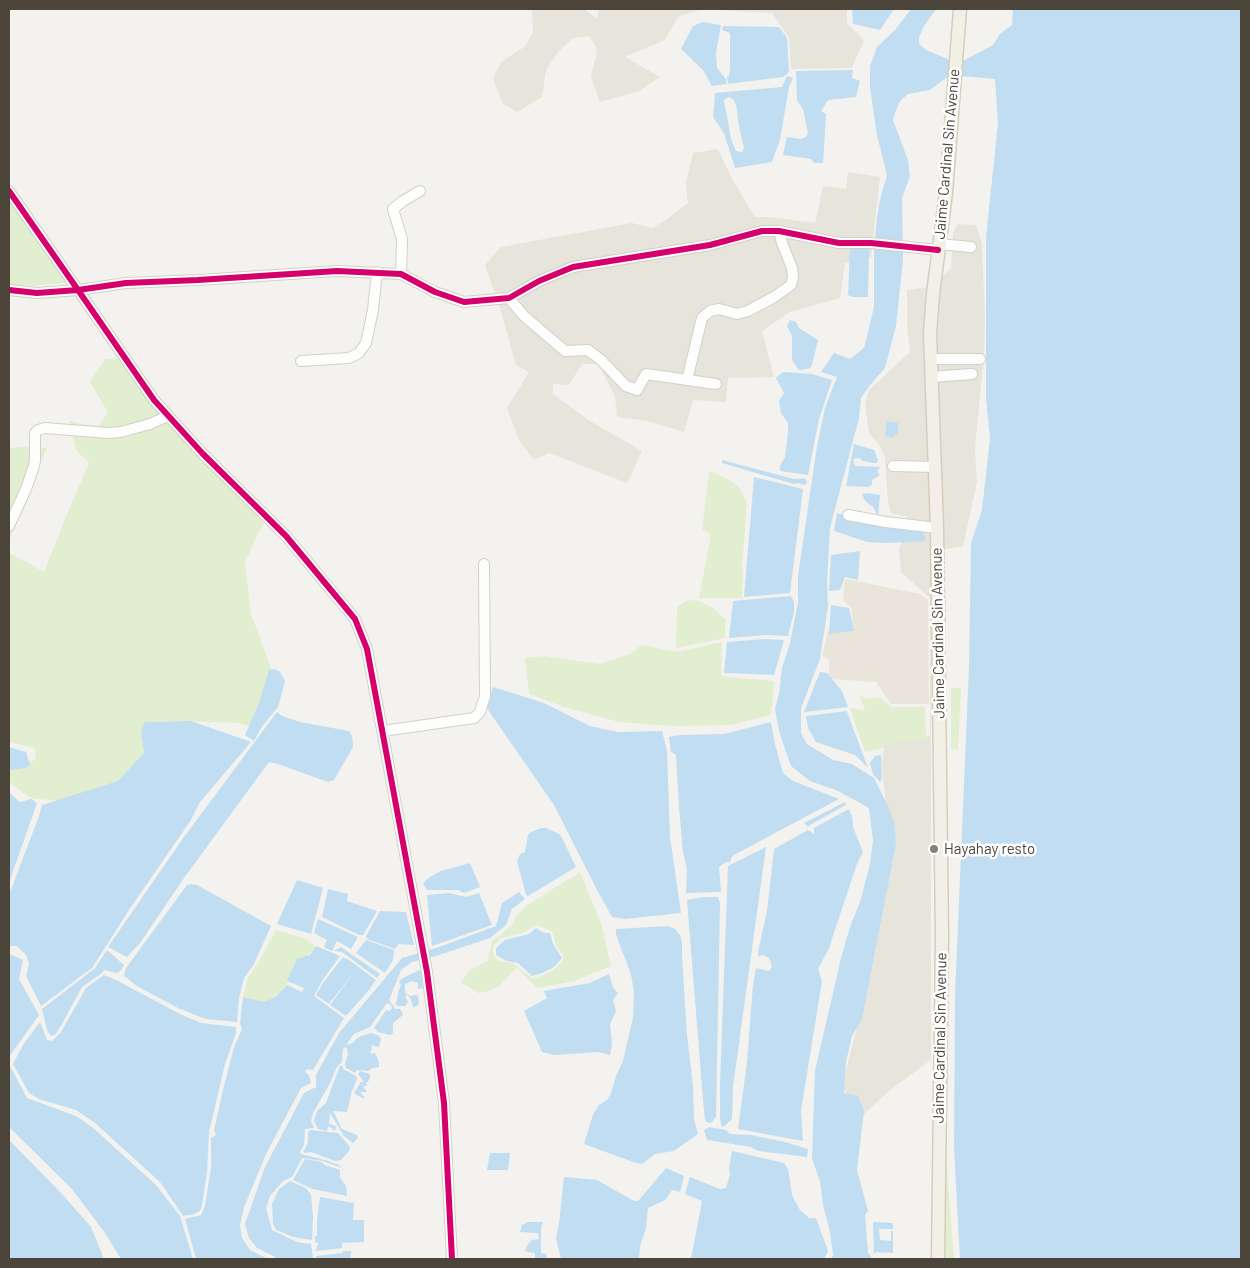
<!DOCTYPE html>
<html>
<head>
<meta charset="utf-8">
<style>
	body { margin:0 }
	#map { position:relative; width:1250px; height:1268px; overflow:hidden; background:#f4f2ee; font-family:Barlow,sans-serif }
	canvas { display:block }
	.frame { position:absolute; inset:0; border:10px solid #4b4439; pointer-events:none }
</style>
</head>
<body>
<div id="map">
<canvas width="1250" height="1268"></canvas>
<div class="frame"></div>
</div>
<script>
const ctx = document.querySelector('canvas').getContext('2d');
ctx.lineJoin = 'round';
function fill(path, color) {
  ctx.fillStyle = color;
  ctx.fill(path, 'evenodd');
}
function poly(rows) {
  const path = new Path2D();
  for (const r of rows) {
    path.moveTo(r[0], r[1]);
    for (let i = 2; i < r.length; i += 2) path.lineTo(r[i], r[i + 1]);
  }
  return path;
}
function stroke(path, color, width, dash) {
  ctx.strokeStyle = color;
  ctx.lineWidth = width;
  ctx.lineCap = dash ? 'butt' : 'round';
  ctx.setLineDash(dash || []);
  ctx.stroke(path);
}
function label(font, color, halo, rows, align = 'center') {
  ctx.font = font + ' Barlow,sans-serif';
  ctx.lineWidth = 5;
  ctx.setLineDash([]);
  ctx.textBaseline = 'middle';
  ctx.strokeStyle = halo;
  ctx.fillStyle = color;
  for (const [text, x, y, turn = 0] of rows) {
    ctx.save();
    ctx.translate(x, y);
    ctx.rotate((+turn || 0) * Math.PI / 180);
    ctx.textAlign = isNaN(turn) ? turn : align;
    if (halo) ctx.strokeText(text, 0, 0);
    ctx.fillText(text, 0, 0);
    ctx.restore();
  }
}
fill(poly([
	[532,9,584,9,597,19,599,9,847,9,847,23,864,40,852,68,791,69,789,38,772,13,703,9,678,17,665,40,625,57,660,77,639,91,600,102,591,77,597,50,590,36,573,38,559,51,546,70,542,97,517,112,503,104,493,78,501,62,524,47,533,33],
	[718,149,731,177,755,217,769,217,815,223,823,186,846,189,848,172,880,177,871,257,845,263,840,298,790,312,762,331,774,377,728,378,726,402,693,400,684,432,648,421,617,417,615,397,599,364,582,364,569,385,553,384,553,394,590,421,642,451,627,483,549,453,534,460,519,440,507,408,529,372,516,365,500,308,485,265,501,247,632,223,652,228,666,220,688,203,686,183,693,153],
	[958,224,976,225,982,244,985,317,984,355,975,448,977,482,963,546,931,552,931,1060,890,1090,863,1115,842,1087,858,1022,886,806,882,766,885,737,930,736,930,598,901,572,899,548,907,531,907,517,891,513,888,502,885,458,880,446,869,433,865,404,869,390,910,352,907,325,907,290,934,286,951,268,953,232]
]), '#e7e4dc');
fill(poly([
	[845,579,920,594,928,600,929,704,891,704,876,682,829,679,829,660,822,656,828,631,852,628,852,609,843,600]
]), '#eae5da');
fill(poly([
	[9,194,68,283,29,286,9,284],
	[124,358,264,524,256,537,245,563,251,614,274,676,252,727,239,723,187,721,146,722,141,732,144,753,122,780,58,801,30,798,9,782,9,765,36,760,35,748,9,742,9,553,44,572,63,524,89,463,76,450,69,421,98,427,108,412,90,382,105,359],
	[20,447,47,448,9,540,9,448],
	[709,471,726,478,739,487,747,502,742,568,743,572,742,598,699,598,711,534,702,529],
	[688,600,699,601,712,607,725,619,725,638,676,648,677,607],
	[722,642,721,676,774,681,771,715,731,725,673,726,619,722,564,707,529,694,525,658,545,656,599,664,630,654,641,645,677,652],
	[951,688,961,688,958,750,951,749],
	[860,696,867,699,879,697,891,707,925,707,926,740,893,743,879,749,865,752,850,708,865,710],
	[580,872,601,923,611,966,575,981,537,988,517,968,499,986,489,991,478,993,461,982,469,971,488,961,492,941,511,926,517,915,526,906],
	[537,925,552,931,556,945,564,957,563,960,553,971,533,979,513,963,498,961,494,956,493,947,501,938,522,933],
	[276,930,304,938,316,946,287,981,287,985,277,996,264,1002,243,997,248,977,257,965],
	[944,1107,948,1184,954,1259,942,1259]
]), '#e1eecf');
fill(poly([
	[852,9,894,9,880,30,853,24],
	[911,9,936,9,924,26,919,37,919,44,926,50,950,60,965,60,993,45,1000,34,1012,25,1013,9,1241,9,1241,1259,960,1259,954,1147,955,995,969,667,971,543,982,510,990,438,986,399,986,237,998,123,995,79,950,75,930,90,908,94,900,101,895,113,893,120,908,160,910,176,902,198,903,260,896,326,885,368,870,385,861,398,859,418,830,528,827,582,828,606,820,659,801,708,801,733,807,744,833,760,852,764,874,778,889,808,894,822,896,843,862,1019,852,1036,846,1062,844,1093,858,1096,864,1111,857,1170,868,1211,865,1215,868,1253,871,1257,871,1259,832,1259,833,1254,830,1232,823,1205,820,1181,812,1159,815,1071,841,958,850,927,861,899,870,864,873,841,869,808,838,791,810,781,791,766,779,731,775,709,779,694,782,668,790,643,798,602,798,576,817,446,825,408,837,377,821,372,834,353,850,359,864,348,874,307,874,250,877,218,880,200,887,175,877,135,870,87,870,66,877,47,895,30],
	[703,22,721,25,716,53,717,68,726,79,726,84,712,86,703,70,681,49,693,26],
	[723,26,779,27,787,38,789,72,783,77,728,84,727,77,729,76,730,69,730,33,722,30],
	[853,70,852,78,860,81,856,97,828,100,821,111,826,114,823,163,814,163,811,159,783,155,787,137,801,139,806,137,808,133,803,109,797,101,796,71],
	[787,76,793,78,789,87,780,140,772,162,735,168,724,133,713,117,715,93,782,87],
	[729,97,734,100,737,109,738,122,744,148,742,152,736,151,731,139,724,100],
	[850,248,869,248,868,297,853,297,848,295],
	[790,320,796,322,799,328,818,340,812,365,810,368,801,370,798,369,792,360,792,336,787,326],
	[784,372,812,374,832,380,819,419,808,475,780,471,780,466,785,457,788,432,788,423,781,413,779,401,784,393,776,378,779,375],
	[887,421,898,423,898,432,893,438,885,436],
	[854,444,874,450,878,460,877,463,874,463,862,461,860,458,853,459,855,466,881,467,877,471,880,475,872,480,872,485,868,487,846,486],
	[722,460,794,479,803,478,806,480,807,483,803,485,799,483,794,484,763,475,722,463],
	[754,477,803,489,790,593,744,597],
	[868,493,880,495,878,517,874,508,865,501,862,494],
	[837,513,857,520,924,526,925,541,887,543,867,542,834,531],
	[860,551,858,580,845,577,840,590,829,591,831,555],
	[791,596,794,602,794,612,788,636,767,635,729,638,733,601],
	[831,605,849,608,854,631,829,634],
	[764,639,784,640,774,675,724,673,727,642],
	[275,669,280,672,285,681,278,707,261,728,254,741,245,735,259,703,269,670],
	[820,672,827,673,842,691,848,707,804,712],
	[493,687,544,703,590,726,618,732,662,731,667,751,670,837,681,913,625,919,612,917,596,888,554,805,486,707],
	[847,711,847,712,868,768,855,755,816,742,808,728,806,716],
	[277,712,282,716,300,722,349,731,352,736,353,747,334,780,328,782,278,764,269,762,184,878,140,943,127,957,108,947,184,837],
	[191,721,251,742,200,802,191,820,131,907,92,968,41,1006,26,976,29,964,26,955,17,946,9,946,9,895,39,816,42,805,118,781,144,753,141,732,145,722],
	[771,722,775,744,783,773,793,781,839,799,732,856,730,862,726,862,719,867,721,892,686,893,687,869,683,852,679,807,676,755,671,752,669,737,680,735,724,734],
	[9,747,26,752,30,765,26,768,9,770],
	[881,755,882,779,880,782,873,774,870,763,875,756],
	[9,792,20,802,31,799,37,803,9,883],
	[845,802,846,805,810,825,808,827,804,823],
	[849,809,852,816,853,827,863,852,857,864,829,948,818,969,822,981,801,1111,803,1141,738,1129,747,1062,753,985,756,968,769,971,772,967,769,958,763,955,758,957,758,952,767,911,774,849,808,830,814,834,814,828],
	[541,828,546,828,559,834,562,838,576,867,528,896,526,895,517,861,520,854,525,852,528,835,531,832],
	[766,847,733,1087,732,1119,723,1127,721,1125,720,1116,720,1084,728,866],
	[470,863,480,887,464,893,458,890,427,890,423,883,430,877,441,871],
	[297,880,323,888,311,934,277,924],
	[191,884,197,885,271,926,254,964,244,978,239,998,237,1022,206,1019,180,1009,137,986,124,976,126,968,187,885],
	[328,889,348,894,347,901,377,911,363,935,359,935,322,917],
	[519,892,525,899,512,909,506,925,490,938,436,956,412,962,401,970,389,1000,393,1005,395,1009,400,1009,402,1012,403,1015,393,1023,393,1033,390,1035,378,1032,374,1028,386,1010,390,1011,392,1008,391,1005,387,1003,370,1027,354,1034,346,1045,353,1043,356,1039,361,1036,371,1033,377,1035,381,1038,379,1047,371,1045,372,1049,370,1052,372,1054,375,1053,379,1062,379,1067,373,1068,368,1071,357,1070,355,1073,346,1068,345,1064,348,1054,347,1048,345,1047,343,1049,342,1062,337,1067,330,1083,313,1113,311,1121,314,1128,305,1129,304,1145,300,1152,301,1154,325,1160,339,1165,342,1168,323,1161,302,1158,292,1177,283,1181,270,1196,266,1208,272,1230,297,1242,311,1244,313,1259,279,1259,257,1248,249,1238,245,1224,265,1167,304,1093,316,1087,316,1075,339,1033,402,958,439,947,496,926,502,903],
	[449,893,466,897,479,893,492,925,432,946,427,895],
	[703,897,718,897,720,903,716,1117,712,1122,708,1123,705,1120,703,1100,687,900],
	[380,911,406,912,414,945,399,944,395,949,367,939,366,936],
	[318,919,358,937,351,949,337,941,332,951,324,947,327,940,314,933],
	[668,926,675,929,680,935,682,942,682,957,687,1035,693,1086,694,1120,698,1134,674,1151,655,1154,642,1164,636,1163,584,1144,593,1115,599,1105,607,1100,611,1093,616,1076,623,1061,633,1017,634,992,631,974,616,935,616,929],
	[536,928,544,933,550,933,553,944,562,958,554,967,542,973,532,976,518,963,507,961,496,955,496,948,505,940,529,934],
	[366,940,394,950,393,960,385,973,356,953],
	[316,946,340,956,322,981,314,996,344,1018,313,1070,307,1069,305,1072,309,1075,311,1083,301,1088,266,1154,244,1207,240,1225,242,1238,250,1250,268,1259,196,1259,185,1219,201,1215,205,1206,211,1168,211,1138,216,1135,214,1130,225,1082,234,1047,242,1029,240,1023,243,997,264,1002,277,996,287,985,302,992,304,988,287,981,297,959,310,955],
	[341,947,380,974,377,978,342,952,334,951],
	[107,950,124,965,121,970,117,973,104,970,101,974,82,987,62,1024,56,1034,51,1036,47,1030,42,1009,95,968],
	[9,954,23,960,19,979,39,1015,9,1057],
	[343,957,349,960,376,980,369,990,346,1016,330,1005,355,971,329,1004,316,995,323,983],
	[419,970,421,971,423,988,418,989,418,983,412,981,405,984,405,993,410,996,418,995,419,1003,417,1006,413,1007,411,999,407,995,405,996,408,1002,405,1006,397,1006,395,1004,397,1001,398,992,401,985,399,982,401,979],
	[609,974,613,988,618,993,613,1000,616,1011,610,1024,612,1044,610,1055,598,1052,554,1055,542,1052,524,1011,547,998,544,991,590,983],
	[104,975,114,979,180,1014,201,1023,236,1027,236,1033,225,1064,209,1132,207,1172,202,1205,200,1211,194,1214,183,1216,160,1182,95,1123,76,1110,39,1099,29,1093,13,1064,23,1045,40,1022,47,1040,52,1041,61,1032,86,988],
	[9,1064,27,1098,76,1116,91,1126,156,1185,180,1216,193,1259,121,1259,105,1233,72,1189,9,1127],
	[340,1066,343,1066,343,1069,356,1076,357,1079,352,1091,347,1112,333,1111,342,1129,357,1135,358,1138,353,1143,344,1136,330,1113,329,1124,336,1126,335,1131,328,1126,327,1131,318,1129,314,1121,317,1111,326,1103],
	[360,1071,370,1074,370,1077,368,1082,366,1082,367,1086,363,1086,367,1092,360,1092,365,1098,362,1098,354,1093,361,1082,364,1082,358,1074],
	[709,1127,726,1130,730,1134,751,1135,785,1142,808,1149,807,1157,758,1151,751,1147,707,1140,704,1130],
	[310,1130,338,1133,350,1147,349,1151,341,1160,335,1161,311,1152,305,1153,303,1152,308,1143,308,1133],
	[9,1140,62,1194,91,1227,104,1259,9,1259],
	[732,1151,784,1163,788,1169,792,1195,800,1210,809,1218,816,1218,828,1251,824,1259,691,1259,702,1201,685,1194,690,1177,720,1189,726,1188,730,1174,729,1168],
	[490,1153,510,1153,508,1170,487,1170],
	[305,1159,322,1162,325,1165,340,1170,340,1178,346,1186,347,1196,313,1189,293,1180],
	[666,1168,684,1176,680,1192,672,1190,665,1200,648,1208,646,1228,640,1246,639,1259,561,1259,556,1238,559,1224,564,1177,597,1180,634,1201,638,1201],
	[290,1181,306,1188,311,1195,313,1217,312,1240,293,1237,276,1230,273,1224,272,1204,279,1189],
	[320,1197,354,1203,353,1220,364,1220,364,1242,342,1243,342,1248,316,1251,317,1246,319,1243,315,1242,315,1236,317,1236,317,1221],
	[528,1222,543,1222,541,1228,541,1253,546,1254,547,1259,535,1259,535,1253,525,1251,528,1244,532,1240,539,1239,538,1233,520,1232,522,1225],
	[873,1222,893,1223,893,1229,879,1229,880,1240,891,1241,891,1231,893,1231,893,1253,876,1252,874,1254],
	[343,1251,351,1251,350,1259,316,1259,316,1256,342,1253]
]), '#c0ddf1');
const minor = poly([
	[9,191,78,290,126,283,198,280,337,271,401,274,435,292,464,302,509,298,539,281,573,267,710,245,762,231,779,231,839,243,871,243,938,250],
	[939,244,971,247],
	[401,274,402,239,393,209,403,201,420,191],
	[9,290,37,293,78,290,154,400,203,454,286,536,355,619,367,649,427,972,444,1103,452,1259],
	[509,298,524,316,565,351,588,350,601,360,626,386,637,390,646,374,716,384],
	[930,359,980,359],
	[301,361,349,358,359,353,366,343,373,310,377,272],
	[931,377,972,374],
	[687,380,702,318,710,311,719,309,737,314,748,311,774,297,791,285,793,278,792,268,782,243,779,231],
	[893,466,935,467],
	[848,515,886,522,937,528],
	[9,526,26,489,33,469,35,461,35,433,38,430,45,428,108,433,121,432,150,424,168,416],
	[383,731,474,718,480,712,485,696,484,564]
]);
const major = poly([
	[938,1259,942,936,937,528,930,334,933,294,946,193,960,9]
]);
stroke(minor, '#d2d0cb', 12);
stroke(major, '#d6cebb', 15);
stroke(minor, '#fdfdfc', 10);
stroke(major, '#f2efe6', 12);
stroke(poly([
	[9,191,78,290,126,283,198,280,337,271,401,274,435,292,464,302,509,298,539,281,573,267,710,245,762,231,779,231,839,243,871,243,938,250],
	[9,290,37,293,78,290,154,400,203,454,286,536,355,619,367,649,427,972,444,1103,452,1259]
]), '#d6006c', 6);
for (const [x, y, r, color] of [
	[934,849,5,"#868178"]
]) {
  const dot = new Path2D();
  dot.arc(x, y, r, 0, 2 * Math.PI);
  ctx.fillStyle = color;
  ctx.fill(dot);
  stroke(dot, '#fff', 2);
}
label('15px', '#4b4439', '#fff', [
	["Jaime Cardinal Sin Avenue",947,154,-85],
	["Jaime Cardinal Sin Avenue",938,633,-91],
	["Jaime Cardinal Sin Avenue",940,1038,-89]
]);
label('15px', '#4b4439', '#fff', [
	["Hayahay resto",944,849]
], 'left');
</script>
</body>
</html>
